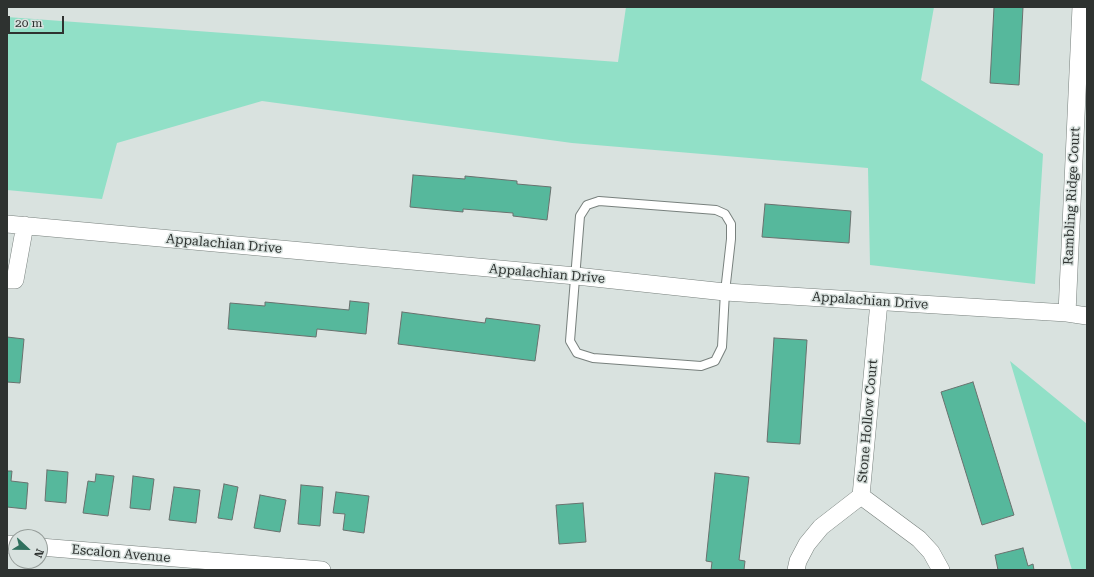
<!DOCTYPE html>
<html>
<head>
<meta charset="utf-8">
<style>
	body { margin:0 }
	#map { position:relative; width:1094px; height:577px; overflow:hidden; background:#d9e2df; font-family:"Roboto Serif",serif }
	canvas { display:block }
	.frame { position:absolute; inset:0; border:8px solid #2e3230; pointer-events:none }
	.north { position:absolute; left:8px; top:529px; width:40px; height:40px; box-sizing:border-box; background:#d9e2df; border:1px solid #959c99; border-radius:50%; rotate:112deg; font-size:11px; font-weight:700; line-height:16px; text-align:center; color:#2e3230 }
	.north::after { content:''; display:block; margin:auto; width:14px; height:18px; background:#30705e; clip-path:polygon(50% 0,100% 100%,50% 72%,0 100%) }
	.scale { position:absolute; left:8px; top:16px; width:56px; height:18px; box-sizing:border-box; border:2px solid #2e3230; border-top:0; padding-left:5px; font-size:12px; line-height:14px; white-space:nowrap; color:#2e3230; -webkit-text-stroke:3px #d9e2df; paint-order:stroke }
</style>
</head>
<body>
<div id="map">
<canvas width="1094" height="577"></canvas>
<div class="frame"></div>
<div class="north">N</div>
<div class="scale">20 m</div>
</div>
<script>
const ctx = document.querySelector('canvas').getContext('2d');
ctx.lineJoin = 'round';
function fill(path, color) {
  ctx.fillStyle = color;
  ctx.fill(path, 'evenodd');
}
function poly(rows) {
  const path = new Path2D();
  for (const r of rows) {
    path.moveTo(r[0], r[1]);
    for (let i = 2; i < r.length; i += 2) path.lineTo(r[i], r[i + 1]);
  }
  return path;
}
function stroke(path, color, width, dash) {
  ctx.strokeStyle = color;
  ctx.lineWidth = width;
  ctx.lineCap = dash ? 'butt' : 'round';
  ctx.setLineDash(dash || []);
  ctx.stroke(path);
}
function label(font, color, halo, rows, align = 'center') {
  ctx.font = font + ' "Roboto Serif",serif';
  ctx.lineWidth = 3;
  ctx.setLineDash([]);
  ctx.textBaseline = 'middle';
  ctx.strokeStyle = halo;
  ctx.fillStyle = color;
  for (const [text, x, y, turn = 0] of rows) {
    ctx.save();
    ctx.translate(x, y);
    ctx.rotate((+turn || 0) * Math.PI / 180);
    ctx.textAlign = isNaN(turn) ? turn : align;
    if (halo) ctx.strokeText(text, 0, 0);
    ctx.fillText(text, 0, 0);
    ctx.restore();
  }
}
fill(poly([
	[626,7,934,7,921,80,1043,154,1035,284,870,265,868,168,572,143,262,101,117,143,102,199,7,190,7,17,618,62],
	[1010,361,1087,424,1087,570,1072,570]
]), '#91e0c7');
const building = poly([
	[994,7,1023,7,1019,85,990,83,994,7],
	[413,175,465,179,465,176,517,181,517,184,551,187,547,220,513,216,513,213,463,209,463,212,410,207,413,175],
	[765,204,851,211,849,243,762,237,765,204],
	[350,301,369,303,366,334,317,329,316,337,228,329,230,303,265,306,265,302,349,310,350,301],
	[402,312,485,323,486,318,540,325,535,361,398,344,402,312],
	[7,337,24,339,20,383,7,382,7,337],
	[774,338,807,340,800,444,767,442,774,338],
	[973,382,1014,515,982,525,941,392,973,382],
	[47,470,68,472,66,503,45,501,47,470],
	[7,471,12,471,11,481,28,483,26,509,7,507,7,471],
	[715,473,749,477,739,560,745,561,744,570,711,570,712,562,706,561,715,473],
	[96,474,114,476,108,516,83,513,88,481,95,482,96,474],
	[133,476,154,479,150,510,130,508,133,476],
	[224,484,238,487,232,520,218,518,224,484],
	[301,485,323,487,320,526,298,524,301,485],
	[174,487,200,490,196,523,169,520,174,487],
	[336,492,369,496,364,533,343,530,345,514,333,513,336,492],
	[260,495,286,500,280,532,254,528,260,495],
	[583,503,586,542,559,544,556,505,583,503],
	[1023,548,1028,566,1033,564,1034,570,998,570,995,555,1023,548]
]);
fill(building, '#56b89c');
stroke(building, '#69716e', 1);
const service = poly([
	[599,201,716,210,725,214,731,224,731,239,725,292,722,347,715,361,701,366,593,358,577,353,570,341,580,216,587,205,599,201]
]);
const minor = poly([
	[7,224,576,276,725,292,1067,313,1087,316],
	[7,280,15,280,25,225],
	[1067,313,1081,7],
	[861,496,919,539,931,552,941,570],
	[7,544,16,545],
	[40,547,322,570],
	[796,570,798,561,807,544,821,527,861,496,879,302]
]);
stroke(service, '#78807d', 10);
stroke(minor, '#78807d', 18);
stroke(service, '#fff', 8);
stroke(minor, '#fff', 17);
label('13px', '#2e3230', '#d9e2df', [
	["Rambling Ridge Court",1072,196,-87],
	["Appalachian Drive",224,244,5],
	["Appalachian Drive",547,274,5],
	["Appalachian Drive",870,301,4],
	["Stone Hollow Court",868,421,-85],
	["Escalon Avenue",121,554,5]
]);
</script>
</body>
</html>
